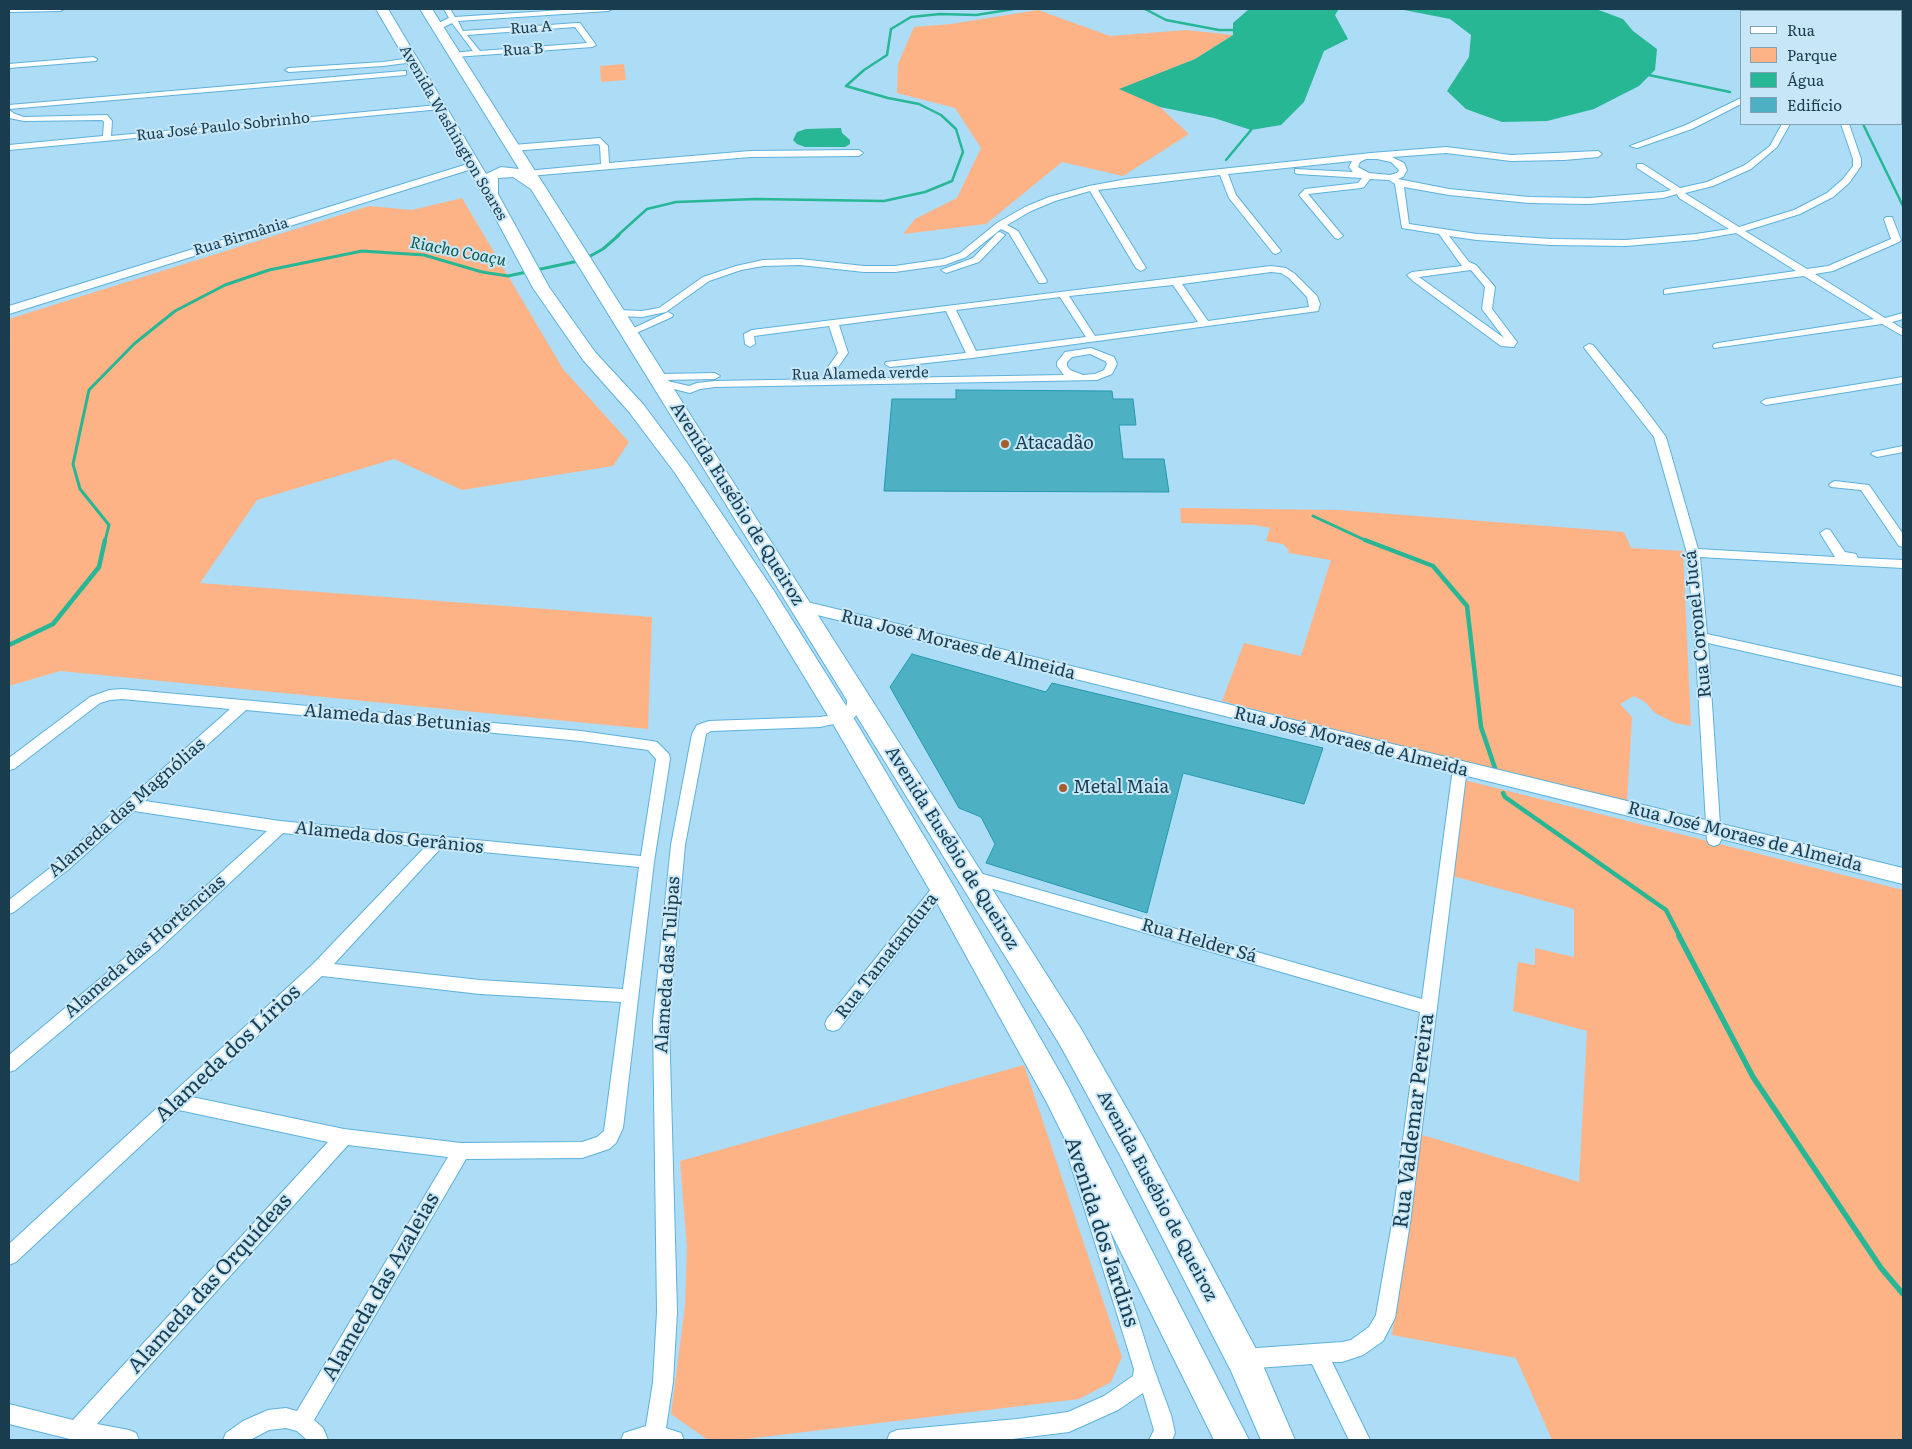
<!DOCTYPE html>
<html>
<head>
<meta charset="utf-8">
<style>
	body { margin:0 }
	#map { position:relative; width:1912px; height:1449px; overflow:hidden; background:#acdcf6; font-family:Literata,serif }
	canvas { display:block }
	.frame { position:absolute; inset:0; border:10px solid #193d4e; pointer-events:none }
	.legend { position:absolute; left:1740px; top:10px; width:162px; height:115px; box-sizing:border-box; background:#c7e7f8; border:1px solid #81a3b4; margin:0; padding:6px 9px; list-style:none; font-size:15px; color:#193d4e }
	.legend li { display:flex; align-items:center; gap:10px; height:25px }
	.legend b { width:25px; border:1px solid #81a3b4 }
</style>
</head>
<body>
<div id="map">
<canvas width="1912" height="1449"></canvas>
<div class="frame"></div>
<ul class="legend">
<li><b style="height:6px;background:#fff"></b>Rua</li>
<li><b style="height:14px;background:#feb387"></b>Parque</li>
<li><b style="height:14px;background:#27b795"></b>Água</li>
<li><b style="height:14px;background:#4db0c3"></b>Edifício</li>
</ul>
</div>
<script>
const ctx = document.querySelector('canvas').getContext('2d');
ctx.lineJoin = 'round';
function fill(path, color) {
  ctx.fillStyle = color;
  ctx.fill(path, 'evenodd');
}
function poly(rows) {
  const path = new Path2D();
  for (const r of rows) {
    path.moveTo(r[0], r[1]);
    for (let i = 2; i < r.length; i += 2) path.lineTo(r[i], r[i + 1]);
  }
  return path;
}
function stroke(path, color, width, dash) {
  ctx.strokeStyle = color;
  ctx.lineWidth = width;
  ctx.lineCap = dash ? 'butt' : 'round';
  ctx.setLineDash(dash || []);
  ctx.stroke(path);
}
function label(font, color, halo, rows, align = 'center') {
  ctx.font = font + ' Literata,serif';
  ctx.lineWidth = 4;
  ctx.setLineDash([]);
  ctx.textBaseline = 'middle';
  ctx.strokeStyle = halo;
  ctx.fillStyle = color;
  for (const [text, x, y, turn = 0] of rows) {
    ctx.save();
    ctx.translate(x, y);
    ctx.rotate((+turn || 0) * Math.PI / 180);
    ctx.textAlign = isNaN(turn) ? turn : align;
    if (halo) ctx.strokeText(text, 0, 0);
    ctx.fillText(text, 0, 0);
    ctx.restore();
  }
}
fill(poly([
	[1038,10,1110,36,1186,30,1233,35,1195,59,1120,89,1160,107,1189,134,1123,176,1062,162,986,224,903,234,915,219,957,198,981,148,955,108,897,93,898,64,914,27,951,24],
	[624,64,626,80,601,82,600,66],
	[462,198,563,369,629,442,613,466,462,490,394,459,257,500,200,583,652,617,648,729,60,671,9,686,9,341,11,340,9,339,9,319,369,206,412,210],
	[1180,508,1339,510,1624,532,1631,548,1683,551,1691,726,1675,723,1655,713,1645,702,1634,696,1620,704,1632,717,1627,803,1222,701,1244,643,1301,656,1331,560,1289,553,1288,549,1283,544,1266,541,1270,528,1254,525,1181,523],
	[1460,779,1903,890,1903,1440,1552,1440,1516,1358,1392,1335,1419,1134,1579,1182,1587,1031,1513,1011,1518,962,1535,965,1535,948,1574,957,1574,909,1449,875],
	[1024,1065,1122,1357,1111,1382,1079,1399,738,1440,708,1440,671,1414,685,1306,687,1247,680,1161]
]), '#feb387');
fill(poly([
	[1249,9,1339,9,1335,15,1348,39,1324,51,1304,102,1281,125,1251,130,1214,118,1160,107,1119,89,1195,59,1233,35,1233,23],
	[1399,9,1596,9,1623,19,1633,31,1657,49,1655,70,1639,86,1594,109,1547,121,1502,122,1466,109,1447,91,1469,57,1471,35,1450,19],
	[841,128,842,133,850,140,850,144,845,147,805,147,797,144,793,140,797,132,806,129]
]), '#27b795');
stroke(poly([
	[1145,9,1166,20,1219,30,1238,30],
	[1644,74,1730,92],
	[1863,124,1903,206],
	[1226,160,1251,130,1249,126],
	[617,236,647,209,676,202,756,199,884,201,925,192,952,181,963,152,956,129,941,115,919,104,888,98,846,86,864,70,887,55,891,29,911,17,940,14,976,15,1014,9]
]), '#27b795', 2.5);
stroke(poly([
	[1313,516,1367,541],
	[105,541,109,525,80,489,73,464,89,390,134,344,175,311,225,285,269,270,362,251,424,255,482,272,508,276,583,260,603,249,619,235]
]), '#27b795', 3);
stroke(poly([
	[1365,540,1433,566,1467,606,1481,727,1496,771],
	[9,645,53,624,99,567,105,540],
	[1503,793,1505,797,1666,910,1680,937]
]), '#27b795', 4.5);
stroke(poly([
	[1679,936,1753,1077,1881,1268,1903,1294]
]), '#27b795', 5.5);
const building = poly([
	[956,390,1112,391,1113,399,1133,399,1136,425,1119,425,1123,459,1164,459,1169,492,884,491,892,399,956,399,956,390],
	[912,654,1046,692,1052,683,1323,748,1304,804,1183,773,1147,913,986,863,995,844,981,817,959,808,890,687,912,654]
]);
fill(building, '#4db0c3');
stroke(building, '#2399ad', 1);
const minor = poly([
	[9,9,64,9,60,11,9,12,9,9],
	[444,9,450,9,455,17,578,9,612,9,608,11,458,21,463,31,577,23,580,23,596,45,592,47,455,57,452,57,452,53,473,51,452,23,444,27,436,28,432,26,449,18,444,9],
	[575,27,587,43,480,51,467,35,575,27],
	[1750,9,1758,9,1760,11,1752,11,1750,9],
	[1815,9,1831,9,1835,11,1819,11,1815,9],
	[1901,20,1903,20,1903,24,1901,24,1901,20],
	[1901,53,1903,53,1903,58,1901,58,1901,53],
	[93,57,97,59,96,61,9,68,9,64,93,57],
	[411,58,414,58,414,62,383,66,289,72,285,70,289,68,383,62,411,58],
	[403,71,406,71,406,75,9,109,9,105,403,71],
	[1901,79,1903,79,1903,84,1901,84,1901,79],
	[1741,98,1741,104,1692,129,1637,148,1630,146,1686,125,1741,98],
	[438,105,442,107,441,109,9,150,9,145,103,136,104,122,102,120,24,121,9,118,9,110,15,114,24,117,107,115,112,121,111,136,438,105],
	[1782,124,1790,124,1777,147,1751,169,1713,186,1685,193,1686,194,1739,227,1794,210,1827,193,1843,179,1853,166,1853,159,1841,124,1849,124,1861,159,1861,166,1849,183,1833,197,1800,214,1745,231,1807,269,1828,266,1891,239,1884,219,1886,217,1892,217,1901,240,1899,242,1833,271,1815,274,1885,318,1903,313,1903,319,1892,322,1903,329,1903,336,1882,324,1714,348,1713,346,1714,344,1718,343,1874,319,1804,276,1664,294,1664,290,1667,289,1796,271,1736,233,1696,240,1626,246,1551,245,1477,240,1449,236,1469,262,1476,265,1495,287,1492,309,1517,342,1514,347,1501,346,1413,281,1407,275,1412,272,1462,266,1439,234,1402,228,1395,184,1389,180,1370,179,1364,187,1361,188,1308,194,1343,236,1338,239,1335,238,1299,195,1305,189,1358,183,1362,178,1298,174,1295,173,1295,169,1353,172,1349,167,1352,161,1228,174,1236,195,1281,251,1276,254,1273,253,1229,198,1220,175,1098,190,1146,268,1141,271,1136,268,1090,191,1055,201,1031,211,1007,225,1018,231,1047,281,1045,283,1039,283,1009,233,1001,229,966,257,945,265,895,272,864,272,800,265,763,266,741,270,709,281,666,312,642,317,617,316,612,313,617,310,642,311,659,308,703,277,736,266,763,260,800,259,864,266,895,266,943,259,960,253,997,223,1025,207,1049,197,1089,186,1127,179,1371,153,1446,147,1511,155,1598,151,1602,154,1598,157,1564,160,1511,161,1446,153,1392,157,1404,163,1407,170,1403,177,1398,179,1449,189,1529,197,1589,198,1663,192,1671,190,1637,168,1637,164,1643,164,1680,188,1707,182,1745,165,1770,146,1782,124],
	[1366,159,1377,159,1391,162,1399,170,1397,173,1390,175,1369,173,1358,167,1360,162,1366,159],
	[1404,187,1449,195,1529,203,1589,204,1663,198,1677,194,1679,198,1729,229,1696,234,1626,240,1551,239,1477,234,1409,224,1404,187],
	[1471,270,1485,287,1482,309,1504,338,1419,277,1471,270],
	[600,138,608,146,609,163,750,151,859,150,863,153,859,156,750,157,529,176,526,175,526,171,601,164,600,146,598,144,513,151,509,148,513,145,600,138],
	[1000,232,1005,235,979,262,946,273,941,270,973,258,997,233,1000,232],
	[1271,266,1286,268,1295,274,1317,296,1320,304,1318,311,972,358,890,367,885,364,886,362,966,353,946,311,839,325,848,353,836,370,834,379,1064,375,1057,366,1057,362,1065,352,1091,348,1114,357,1117,364,1112,374,1097,380,715,387,700,389,690,393,658,385,657,383,661,380,656,377,661,374,715,373,720,376,715,379,663,380,689,386,697,383,715,381,824,379,826,370,838,353,829,326,754,336,755,344,750,347,745,344,744,334,752,330,1271,266],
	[1271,272,1281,273,1289,278,1307,297,1309,307,1208,321,1182,284,1271,272],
	[1173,285,1198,322,1095,336,1069,296,1173,285],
	[1060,297,1086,337,976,351,956,310,1060,297],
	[1090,354,1105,361,1107,364,1104,370,1095,374,1083,375,1070,370,1067,366,1067,362,1072,357,1090,354],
	[668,312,673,315,672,317,634,334,630,335,625,332,668,312],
	[1589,344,1593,345,1639,401,1666,437,1698,549,1835,557,1820,533,1826,529,1830,530,1845,552,1856,554,1858,558,1903,560,1903,568,1700,557,1707,634,1903,677,1903,687,1708,643,1721,840,1719,844,1714,846,1709,844,1707,840,1695,637,1687,553,1654,437,1585,349,1584,347,1589,344],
	[1903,377,1903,383,1766,405,1761,402,1766,399,1903,377],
	[1903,446,1903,452,1877,457,1871,454,1873,452,1903,446],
	[1835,481,1869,485,1903,534,1903,547,1899,546,1861,490,1831,487,1829,485,1831,483,1835,481],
	[122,689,581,731,652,741,657,742,669,754,670,759,654,862,623,1128,616,1143,609,1149,582,1158,466,1159,314,1420,323,1428,328,1440,307,1440,297,1431,286,1428,269,1430,250,1440,223,1440,226,1433,243,1421,268,1410,286,1408,297,1411,448,1157,348,1145,97,1424,129,1430,136,1433,139,1440,74,1440,9,1424,9,1404,73,1420,328,1142,179,1110,16,1262,9,1265,9,1244,313,964,425,847,283,833,157,951,15,1070,9,1072,9,1055,145,941,267,831,134,811,69,869,14,912,9,914,9,900,59,861,230,709,122,699,110,700,100,703,14,769,9,770,9,758,90,697,109,690,122,689],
	[246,710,581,741,648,750,656,759,641,856,280,821,145,801,246,710],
	[441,848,639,867,623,989,480,980,334,964,441,848],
	[322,976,480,994,621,1002,604,1131,597,1137,582,1142,461,1143,344,1129,192,1097,322,976],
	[856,689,861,691,863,694,861,707,855,717,847,721,820,727,711,731,706,734,685,845,669,1021,677,1312,673,1382,666,1428,681,1433,684,1440,621,1440,624,1433,646,1426,653,1382,657,1312,653,1021,671,845,692,734,697,725,709,721,820,717,839,714,845,711,849,694,851,691,856,689],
	[1460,763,1465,764,1467,768,1410,1223,1395,1318,1383,1341,1363,1355,1342,1362,1332,1362,1370,1440,1349,1440,1312,1364,1243,1369,1236,1366,1233,1359,1236,1352,1243,1349,1342,1342,1351,1340,1369,1327,1376,1315,1392,1223,1420,1012,969,882,964,880,961,876,964,872,969,870,1422,999,1453,768,1455,764,1460,763],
	[941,881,946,883,949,887,946,891,839,1029,833,1031,827,1029,825,1024,827,1019,936,883,941,881],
	[1078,1151,1084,1153,1087,1159,1154,1369,1171,1415,1175,1433,1172,1440,1149,1440,1154,1430,1143,1393,1118,1410,1069,1432,1004,1440,887,1440,890,1433,897,1430,1017,1419,1068,1412,1104,1396,1133,1376,1134,1369,1069,1159,1072,1153,1078,1151]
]);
const tertiary = poly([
	[474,162,480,165,478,167,9,314,9,306,474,162],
	[799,600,1903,868,1903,884,793,609,791,605,793,601,799,600]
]);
const trunk = poly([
	[376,9,388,9,486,174,501,167,519,169,420,9,432,9,1080,1027,1143,1137,1255,1347,1295,1440,1261,1440,1231,1371,1121,1157,1060,1045,531,189,513,177,498,178,498,194,549,287,595,352,643,404,690,467,774,591,850,712,950,880,1067,1085,1249,1440,1214,1440,1047,1103,932,894,833,724,757,599,675,473,629,412,583,360,533,288,467,165,376,9]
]);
stroke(minor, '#5db1db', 2);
stroke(tertiary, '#5db1db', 2);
stroke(trunk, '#5db1db', 2);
fill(minor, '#fff');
fill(tertiary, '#fff');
fill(trunk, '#fff');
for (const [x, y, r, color] of [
	[1005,444,5,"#a35e30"],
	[1063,788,5,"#a35e30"]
]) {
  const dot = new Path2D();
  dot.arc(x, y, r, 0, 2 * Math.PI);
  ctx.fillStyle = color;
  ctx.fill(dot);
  stroke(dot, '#c7e7f8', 2);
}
label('15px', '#193d4e', '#c7e7f8', [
	["Rua A",531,28,-4],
	["Rua B",523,50,-4],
	["Rua José Paulo Sobrinho",223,127,-6],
	["Avenida Washington Soares",453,133,60],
	["Rua Birmânia",241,237,-17],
	["Rua Alameda verde",860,374,-1]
]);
label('italic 16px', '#0c5846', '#c7e7f8', [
	["Riacho Coaçu",458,252,11]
]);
label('18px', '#193d4e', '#c7e7f8', [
	["Atacadão",1015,444],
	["Metal Maia",1073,788]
], 'left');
label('18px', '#193d4e', '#c7e7f8', [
	["Avenida Eusébio de Queiroz",737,504,58],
	["Rua Coronel Jucá",1698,624,-96],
	["Rua José Moraes de Almeida",958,645,14],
	["Alameda das Betunias",397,719,5],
	["Rua José Moraes de Almeida",1351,742,14],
	["Alameda das Magnólias",127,808,-41],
	["Rua José Moraes de Almeida",1745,837,14],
	["Alameda dos Gerânios",389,838,6],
	["Avenida Eusébio de Queiroz",952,848,58],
	["Rua Helder Sá",1199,941,16],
	["Alameda das Hortências",145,947,-41],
	["Rua Tamatandura",887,956,-52],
	["Alameda das Tulipas",668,965,-86],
	["Avenida Eusébio de Queiroz",1157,1196,62]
]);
label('21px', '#193d4e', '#c7e7f8', [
	["Alameda dos Lírios",228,1054,-43],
	["Rua Valdemar Pereira",1414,1121,-83],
	["Avenida dos Jardins",1101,1232,72],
	["Alameda das Orquídeas",210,1284,-48],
	["Alameda das Azaleias",381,1287,-60]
]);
</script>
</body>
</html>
